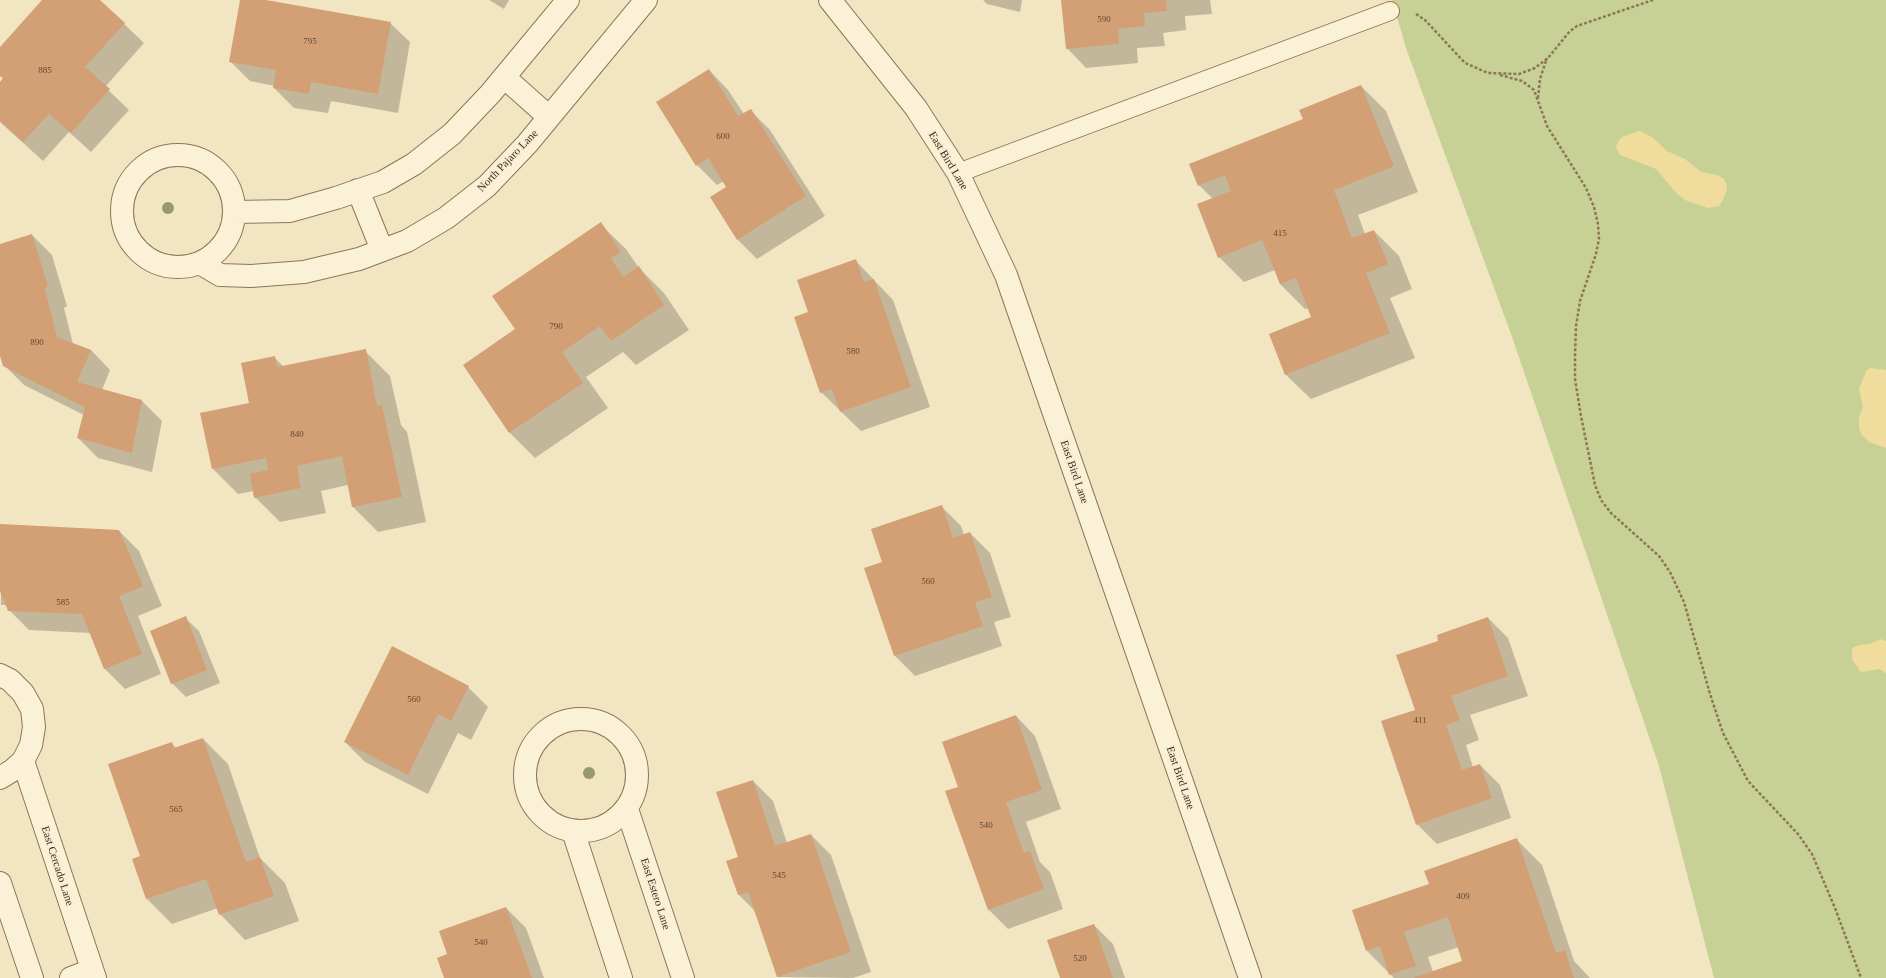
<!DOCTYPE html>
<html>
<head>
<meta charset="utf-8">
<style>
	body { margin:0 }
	canvas { display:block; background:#f2e5c2 }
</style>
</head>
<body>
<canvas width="1886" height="978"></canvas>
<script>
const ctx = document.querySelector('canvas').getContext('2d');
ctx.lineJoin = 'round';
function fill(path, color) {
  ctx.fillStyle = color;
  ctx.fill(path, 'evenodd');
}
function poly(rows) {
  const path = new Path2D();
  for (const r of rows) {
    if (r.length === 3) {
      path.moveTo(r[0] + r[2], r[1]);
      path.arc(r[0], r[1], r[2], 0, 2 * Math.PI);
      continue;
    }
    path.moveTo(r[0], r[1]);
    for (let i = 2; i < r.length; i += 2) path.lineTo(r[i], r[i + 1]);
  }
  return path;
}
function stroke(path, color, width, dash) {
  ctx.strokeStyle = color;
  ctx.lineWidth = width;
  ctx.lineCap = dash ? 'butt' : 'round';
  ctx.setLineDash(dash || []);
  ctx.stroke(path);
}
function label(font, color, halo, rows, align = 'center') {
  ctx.font = font + ' Georgia,serif';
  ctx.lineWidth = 3;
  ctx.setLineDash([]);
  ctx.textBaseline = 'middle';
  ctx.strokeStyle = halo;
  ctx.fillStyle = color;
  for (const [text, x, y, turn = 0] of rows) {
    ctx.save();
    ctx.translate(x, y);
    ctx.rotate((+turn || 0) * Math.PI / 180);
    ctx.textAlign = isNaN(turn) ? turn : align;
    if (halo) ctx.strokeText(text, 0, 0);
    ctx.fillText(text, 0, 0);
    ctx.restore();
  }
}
fill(poly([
	[1392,0,1886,0,1886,978,1714,978,1659,766,1511,334,1407,51]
]), '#c8d195');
fill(poly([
	[1640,131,1653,138,1667,151,1685,159,1701,172,1717,175,1724,179,1727,185,1727,189,1724,198,1719,206,1708,208,1685,200,1678,195,1656,169,1620,155,1616,147,1619,140,1624,136],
	[1870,368,1886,370,1886,448,1869,442,1861,434,1859,428,1859,417,1863,407,1859,389,1866,371],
	[1880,639,1886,641,1886,673,1879,669,1863,672,1860,671,1852,659,1852,648,1859,645,1870,644]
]), '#f0dc9d');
fill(poly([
	[43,0,99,0,144,43,105,87,129,110,91,152,69,132,43,161,0,122,0,84,4,79,0,76,0,49],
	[241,0,260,0,390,23,410,42,398,113,331,101,328,113,294,108,274,88,275,86,250,81,230,61],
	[489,0,509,0,504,9],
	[983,0,1022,0,1020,12,987,4],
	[1062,0,1210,0,1212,14,1185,16,1186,30,1163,33,1165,46,1137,48,1138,63,1086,68,1067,48],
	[709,70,728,90,744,114,750,110,770,130,825,216,757,259,737,239,728,187,724,181,717,185,697,165],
	[1361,86,1386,111,1418,192,1358,215,1365,234,1374,231,1399,256,1412,289,1390,298,1415,358,1311,399,1285,374,1313,317,1309,308,1305,309,1280,284,1275,270,1244,282,1219,257,1213,199,1199,185,1304,119],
	[600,224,626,249,639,268,664,293,689,330,636,365,623,352,586,377,608,408,535,458,510,433,464,365,517,330],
	[32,235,52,255,67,306,64,308,73,344,91,350,110,370,102,390,142,401,162,421,152,472,98,458,78,438,84,415,24,385,4,365,0,353,0,245],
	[856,261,893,300,930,407,861,431,821,392,809,313],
	[365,351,390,376,401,425,407,432,426,522,378,532,353,507,348,485,321,491,326,513,280,522,255,497,254,491,238,494,213,469,201,413,250,404,274,357,284,367],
	[942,507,961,526,964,535,970,533,990,553,1011,617,994,622,1002,646,915,676,895,656,866,569,884,562],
	[0,525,119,531,139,551,162,606,138,616,161,674,125,689,105,669,90,633,29,630,9,610,7,605,1,605],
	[185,618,199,631,220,683,186,697,172,683],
	[1488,618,1508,638,1528,696,1470,715,1479,740,1466,745,1473,767,1480,765,1500,785,1511,818,1437,844,1417,824,1416,710],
	[468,687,488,707,471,740,458,733,428,794,365,762,345,742],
	[1016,716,1035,736,1061,809,1026,822,1040,862,1050,872,1063,909,1008,929,988,909,959,787],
	[203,739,228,764,260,858,285,883,299,921,245,940,220,914,218,908,172,924,147,899,133,860,141,857,172,744,176,748],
	[753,781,773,801,787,843,811,835,831,855,871,972,853,978,778,977,756,912,738,894],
	[1517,840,1542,865,1574,961,1590,978,1394,978,1367,951,1430,885],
	[1459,947,1464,962,1433,972,1428,957],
	[506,908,526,928,544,978,445,978,448,955],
	[1094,925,1113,944,1125,978,1061,978]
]), '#0003');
fill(poly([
	[42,0,100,0,125,23,85,67,110,89,71,133,49,114,23,142,0,121,0,82,3,78,0,76,0,47],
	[240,0,266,0,391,22,378,94,311,82,309,94,273,88,276,70,229,62],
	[1061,0,1166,0,1167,11,1144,13,1145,26,1118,29,1119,44,1066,49],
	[709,69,738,116,751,109,806,196,737,240,710,197,726,187,708,158,696,166,656,102],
	[1361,85,1394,166,1334,190,1352,238,1374,230,1388,264,1366,273,1390,333,1285,375,1269,334,1311,317,1296,278,1280,284,1262,240,1218,258,1197,204,1231,191,1225,175,1198,186,1189,164,1303,119,1299,110],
	[601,222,621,252,611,258,623,277,639,266,664,305,611,341,600,326,562,352,583,383,509,433,463,365,515,329,492,296],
	[32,234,48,286,45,289,57,337,91,350,77,382,142,400,132,453,77,438,85,407,3,366,0,356,0,244],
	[856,259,864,282,874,279,911,387,840,412,832,389,820,393,794,317,808,312,797,280],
	[366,349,377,406,382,405,402,497,352,507,342,456,297,466,301,488,254,498,250,474,268,470,266,458,212,469,200,413,249,403,241,363,275,356,277,367],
	[942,505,953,538,970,532,992,597,975,602,983,626,894,656,864,568,882,562,871,529],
	[0,524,119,530,143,586,119,596,142,654,104,669,82,614,8,611,0,591],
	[186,616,207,670,171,684,150,631],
	[1488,617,1508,676,1451,696,1460,720,1446,725,1462,770,1480,764,1492,798,1416,825,1381,721,1415,710,1396,655,1438,641,1437,635],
	[392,646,469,686,451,721,438,714,408,775,344,742],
	[1016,715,1042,790,1006,802,1024,853,1030,851,1044,889,988,910,945,791,958,787,942,742],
	[203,738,246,862,260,857,274,896,219,915,206,879,146,899,132,859,140,856,108,764,172,742,174,748],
	[753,780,775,846,811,834,851,952,777,977,748,892,738,895,726,861,738,857,716,792],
	[1517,838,1556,953,1565,950,1574,978,1413,978,1462,961,1448,917,1404,932,1416,966,1389,975,1380,946,1366,951,1352,910,1429,884,1424,871],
	[506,907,532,978,444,978,437,958,447,954,439,931],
	[1094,924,1113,978,1060,978,1047,940]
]), '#d39f75');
const service = poly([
	[958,173,1390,11]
]);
const minor = poly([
	[830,0,916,108,958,173,1006,275,1250,978],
	[504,77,549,117],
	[178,211,56],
	[358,190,382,250],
	[235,212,290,211,336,198,383,182,414,164,452,134,490,94,568,0],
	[200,263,220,275,251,276,304,272,359,259,407,241,446,218,487,186,527,144,646,0],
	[0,675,10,680,23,693,32,709,34,727,31,745,23,761,13,770,0,778],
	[581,775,56],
	[23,761,95,978],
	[627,809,683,978],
	[573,831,621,978],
	[0,883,32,978],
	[71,978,92,970]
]);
stroke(service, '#8d7657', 20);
stroke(minor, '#8d7657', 24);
stroke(poly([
	[1416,14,1425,20,1465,63,1488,73,1519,74,1535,68,1548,58,1570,31,1577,26,1653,0],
	[1500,75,1522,81,1534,90,1547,126,1586,188,1594,207,1598,224,1599,239,1596,254,1580,301,1576,326,1575,355,1575,379,1581,416,1595,485,1601,500,1611,513,1659,556,1670,572,1684,602,1710,694,1723,733,1748,781,1798,834,1812,854,1835,908,1861,978],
	[1538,98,1540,79,1547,58]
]), '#8d7657', 2.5, [3, 2]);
stroke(service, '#fbf1d6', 18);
stroke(minor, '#fbf1d6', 22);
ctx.fillStyle = '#96996a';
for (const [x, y] of [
	[168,208],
	[589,773]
]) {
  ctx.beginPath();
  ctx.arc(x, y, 6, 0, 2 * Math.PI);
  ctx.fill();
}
label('9px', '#624a33', null, [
	["590",1104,20],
	["795",310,42],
	["885",45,71],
	["600",723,137],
	["415",1280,234],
	["790",556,327],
	["890",37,343],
	["580",853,352],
	["840",297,435],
	["560",928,582],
	["585",63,603],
	["560",414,700],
	["411",1420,721],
	["565",176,810],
	["540",986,826],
	["545",779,876],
	["409",1463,897],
	["540",481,943],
	["520",1080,959]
]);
label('11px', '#3c2d1d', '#f8eed2', [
	["North Pajaro Lane",508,161,-46],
	["East Bird Lane",948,161,59],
	["East Bird Lane",1074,472,71],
	["East Bird Lane",1180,778,71],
	["East Cercado Lane",57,866,72],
	["East Estero Lane",655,894,72]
]);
</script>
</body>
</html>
